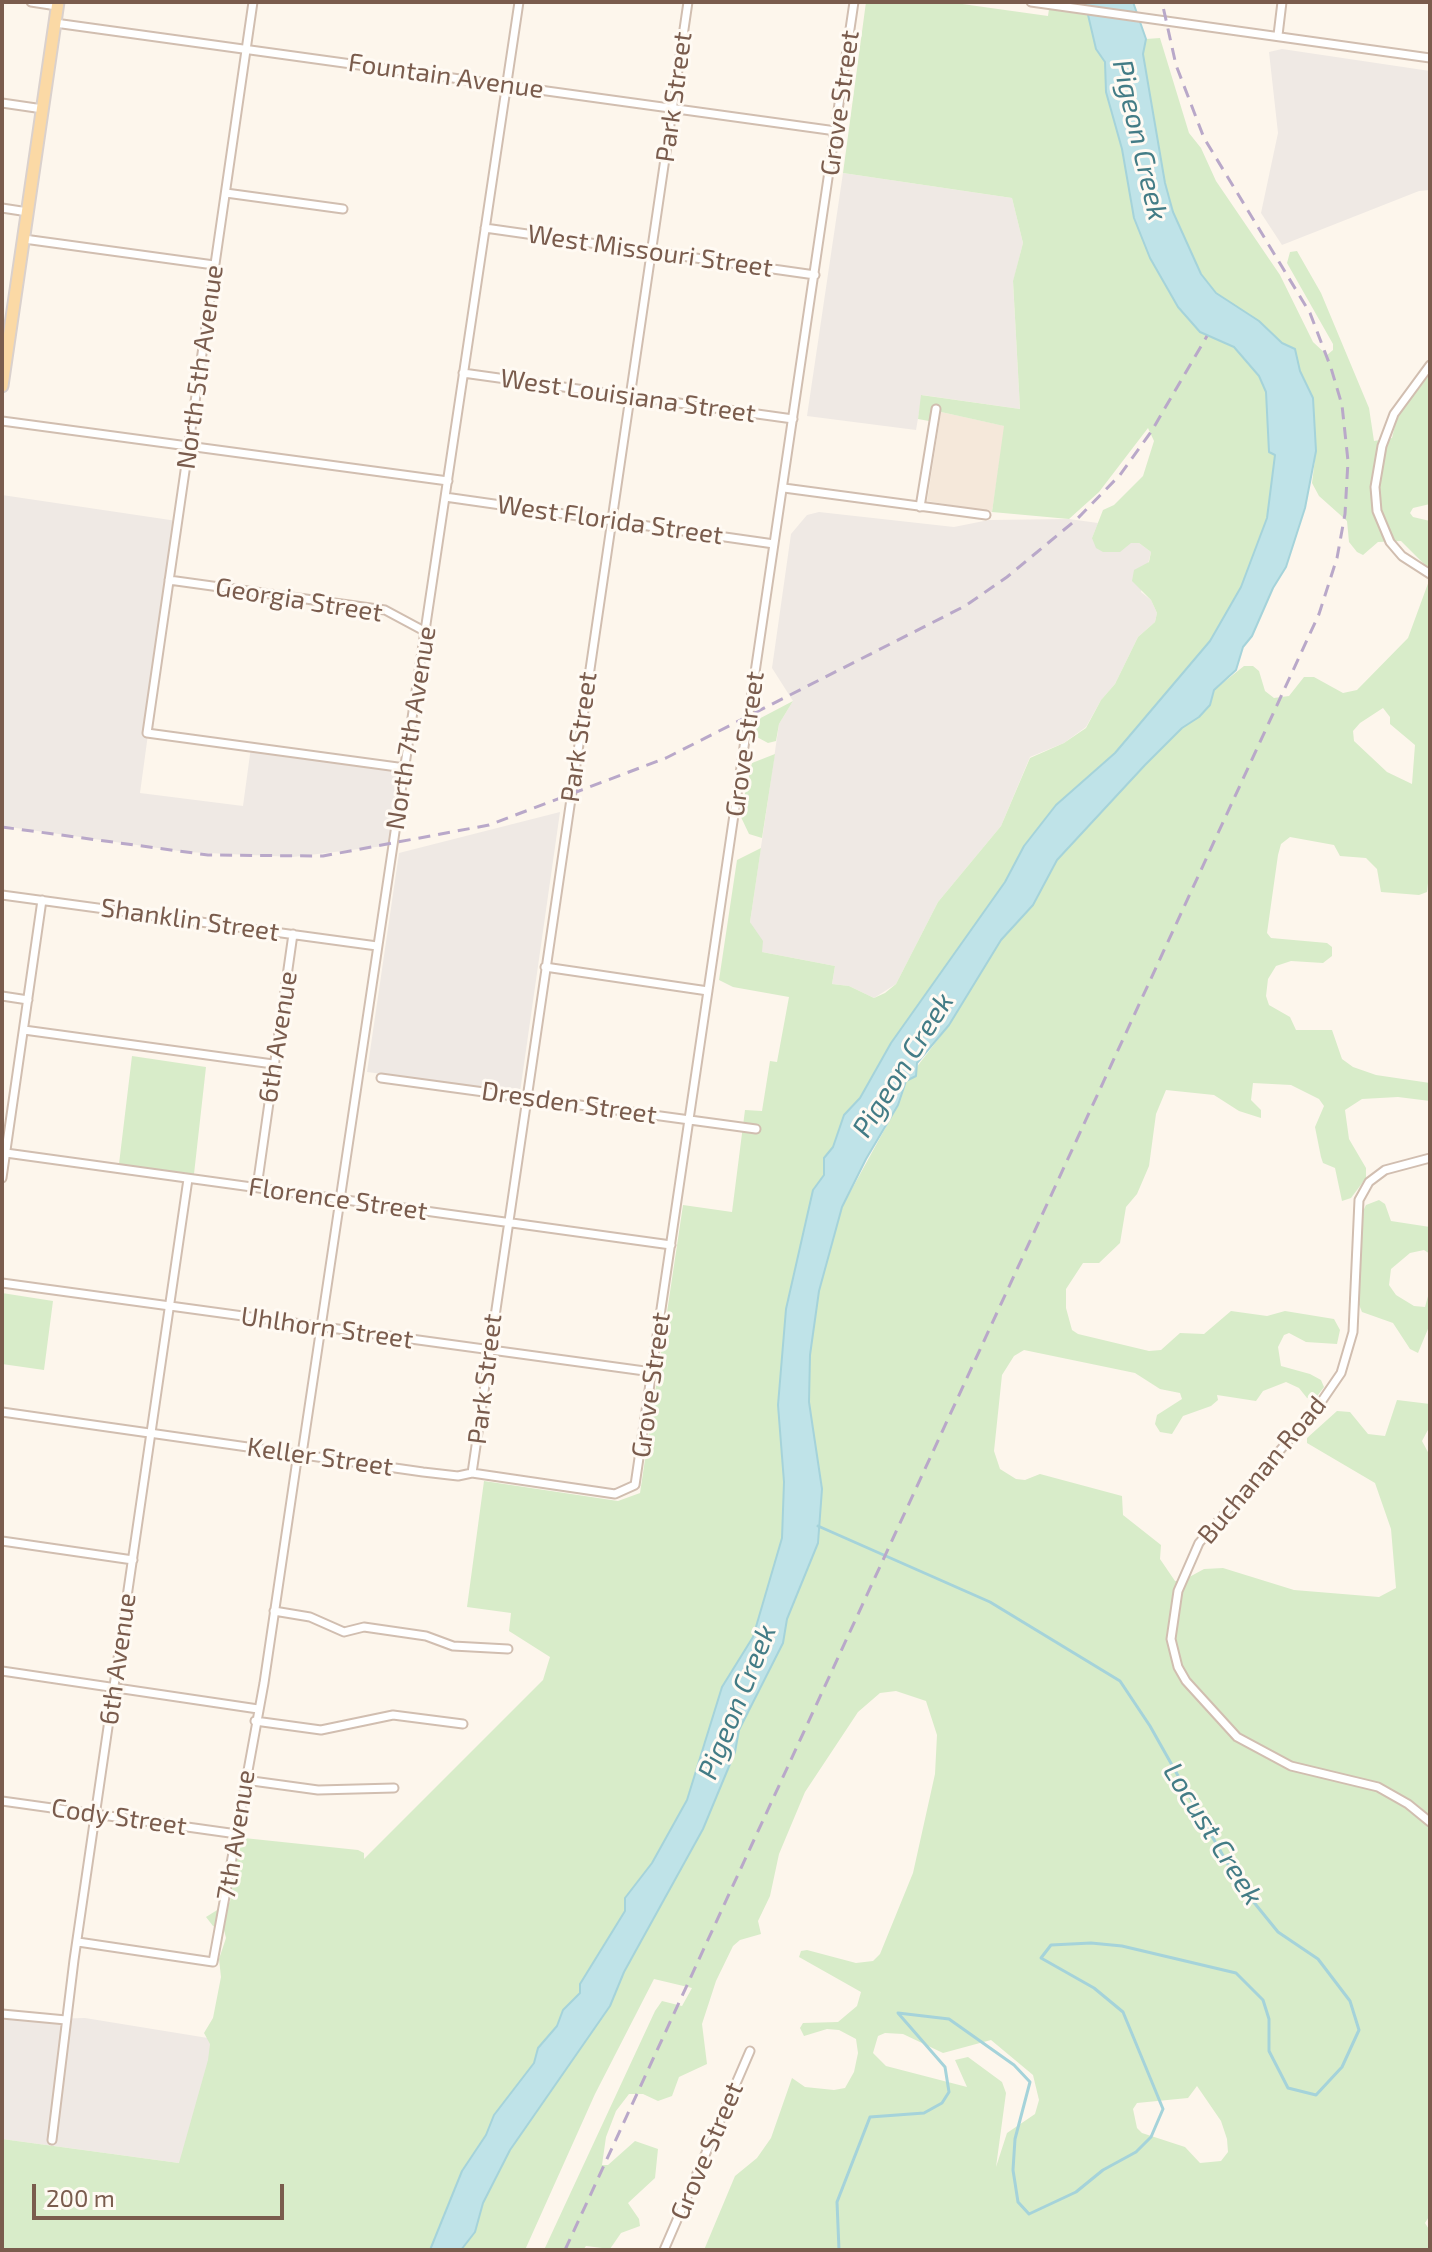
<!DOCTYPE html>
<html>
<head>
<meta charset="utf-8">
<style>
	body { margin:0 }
	#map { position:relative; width:1432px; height:2252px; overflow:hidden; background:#fdf6ec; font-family:"Exo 2",sans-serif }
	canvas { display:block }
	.frame { position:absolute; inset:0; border:4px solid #7a5c4d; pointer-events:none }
	.scale { position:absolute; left:32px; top:2184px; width:252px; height:36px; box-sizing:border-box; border:4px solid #7a5c4d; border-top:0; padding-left:10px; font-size:24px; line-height:28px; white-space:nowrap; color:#7a5c4d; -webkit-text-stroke:6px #fffaf3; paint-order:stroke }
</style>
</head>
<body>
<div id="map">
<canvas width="1432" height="2252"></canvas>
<div class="frame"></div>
<div class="scale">200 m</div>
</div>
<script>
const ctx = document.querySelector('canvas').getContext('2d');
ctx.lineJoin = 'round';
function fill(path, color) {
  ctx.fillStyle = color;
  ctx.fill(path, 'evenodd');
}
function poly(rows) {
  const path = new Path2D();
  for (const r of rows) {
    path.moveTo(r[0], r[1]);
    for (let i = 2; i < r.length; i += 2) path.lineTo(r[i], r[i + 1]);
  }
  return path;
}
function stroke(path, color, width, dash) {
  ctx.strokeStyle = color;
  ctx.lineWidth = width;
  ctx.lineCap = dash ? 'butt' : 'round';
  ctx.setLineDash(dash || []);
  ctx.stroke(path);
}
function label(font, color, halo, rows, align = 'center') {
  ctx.font = font + ' "Exo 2",sans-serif';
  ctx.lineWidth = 6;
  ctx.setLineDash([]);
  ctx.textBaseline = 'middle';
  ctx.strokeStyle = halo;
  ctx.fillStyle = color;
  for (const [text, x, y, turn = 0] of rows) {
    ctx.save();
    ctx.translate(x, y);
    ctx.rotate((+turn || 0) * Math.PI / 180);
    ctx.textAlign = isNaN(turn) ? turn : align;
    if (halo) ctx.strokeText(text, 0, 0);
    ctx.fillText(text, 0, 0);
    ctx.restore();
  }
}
fill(poly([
	[941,412,1005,426,992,512,927,501]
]), '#f5e8da');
fill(poly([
	[1282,49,1430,71,1430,190,1419,191,1282,245,1261,213,1278,133,1269,52],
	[843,173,1012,198,1023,243,1013,282,1020,409,922,395,916,430,807,416],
	[2,495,177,521,140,793,243,806,251,747,405,768,392,845,293,857,186,852,2,826],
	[819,512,954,527,989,520,1069,519,1098,523,1092,538,1139,543,1151,552,1141,592,1151,600,1157,613,1155,622,1138,637,1115,684,1101,700,1086,727,1064,743,1030,757,1001,826,938,902,896,984,874,998,849,986,832,984,835,966,762,952,750,922,779,724,793,701,772,668,791,534,807,515],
	[560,812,520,1092,367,1072,399,853],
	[85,2018,214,2039,194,2165,2,2139,2,2020]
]), '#efe9e4');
fill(poly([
	[866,2,948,2,1048,16,1050,2,1085,2,1096,49,1105,62,1106,92,1122,149,1134,218,1150,258,1178,307,1200,332,1234,347,1259,376,1266,392,1269,452,1275,455,1267,518,1241,587,1210,641,1178,681,1115,753,1056,805,1024,846,1005,882,891,1043,860,1098,844,1115,833,1147,824,1158,824,1175,813,1190,786,1309,778,1405,784,1482,782,1538,753,1637,722,1687,687,1800,652,1863,625,1898,625,1911,580,1984,580,1993,563,2010,557,2026,538,2048,534,2063,494,2115,486,2135,462,2171,430,2250,2,2250,2,2139,179,2163,208,2060,210,2044,204,2033,213,2018,221,1977,219,1959,226,1938,224,1930,213,1926,206,1917,230,1902,236,1856,244,1838,358,1850,364,1853,364,1859,543,1680,550,1657,509,1631,511,1613,467,1607,484,1481,618,1501,640,1493,683,1205,732,1212,745,1110,762,1111,770,1061,777,1062,789,997,733,987,719,980,737,860,761,848,750,922,763,941,762,952,835,966,832,984,849,986,874,998,885,993,896,984,938,902,1001,826,1030,758,1064,743,1086,728,1101,700,1115,684,1138,637,1155,622,1157,613,1151,600,1132,581,1134,570,1149,562,1151,552,1139,543,1131,543,1120,552,1103,552,1096,548,1092,538,1103,510,1114,505,1143,476,1154,441,1148,428,1099,492,1069,519,992,512,1004,426,941,412,933,414,929,421,918,419,921,395,1020,409,1013,281,1023,243,1012,198,843,173],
	[1160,38,1189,133,1201,148,1216,181,1280,275,1313,342,1327,355,1333,350,1333,344,1287,263,1290,252,1297,251,1321,293,1369,408,1374,441,1392,438,1397,417,1430,374,1430,504,1413,508,1410,513,1413,517,1430,521,1430,570,1401,541,1378,542,1363,555,1357,552,1349,542,1347,521,1319,496,1312,483,1316,451,1313,398,1300,371,1295,349,1282,343,1259,321,1216,293,1201,274,1173,212,1165,183,1143,54,1146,39],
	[1430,578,1430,865,1427,892,1419,895,1381,892,1377,869,1366,858,1340,856,1334,845,1290,837,1281,844,1278,855,1267,933,1271,938,1327,943,1332,947,1332,956,1323,963,1291,961,1276,966,1268,979,1266,996,1269,1005,1290,1017,1296,1030,1332,1030,1342,1059,1353,1067,1376,1075,1430,1083,1430,1101,1398,1097,1362,1099,1345,1110,1349,1139,1366,1168,1366,1178,1351,1198,1342,1201,1335,1168,1323,1163,1321,1157,1315,1127,1324,1106,1319,1099,1291,1085,1253,1083,1251,1100,1261,1110,1261,1118,1239,1111,1214,1095,1166,1090,1156,1114,1149,1166,1137,1194,1126,1207,1120,1243,1099,1263,1083,1263,1066,1289,1066,1308,1072,1330,1078,1334,1149,1351,1161,1350,1180,1333,1204,1334,1231,1311,1267,1316,1285,1311,1334,1319,1340,1330,1337,1344,1306,1342,1289,1333,1284,1335,1278,1347,1281,1366,1310,1374,1321,1380,1324,1387,1315,1399,1307,1398,1299,1388,1286,1382,1263,1391,1256,1401,1217,1395,1218,1400,1211,1406,1183,1416,1172,1434,1160,1432,1155,1424,1157,1415,1182,1399,1180,1393,1160,1389,1135,1373,1024,1350,1014,1356,1002,1375,994,1451,1000,1469,1016,1479,1025,1480,1040,1474,1122,1496,1123,1515,1161,1545,1160,1559,1175,1581,1182,1581,1204,1569,1223,1568,1294,1590,1379,1597,1396,1588,1391,1529,1375,1483,1307,1443,1307,1438,1337,1411,1350,1412,1368,1434,1385,1436,1397,1400,1430,1404,1430,1426,1422,1441,1430,1456,1430,2215,1425,2223,1430,2231,1430,2250,704,2250,735,2176,757,2158,771,2138,792,2078,805,2087,834,2090,845,2088,854,2072,858,2053,856,2039,839,2030,827,2029,804,2036,800,2028,803,2023,838,2022,857,2006,861,1992,799,1957,801,1951,807,1950,856,1963,873,1961,880,1954,913,1873,935,1774,937,1735,926,1701,896,1691,880,1693,858,1712,805,1792,779,1854,770,1896,758,1921,761,1934,740,1940,733,1946,716,1981,702,2024,707,2064,679,2077,672,2096,658,2101,643,2094,629,2094,616,2111,606,2137,602,2165,608,2165,635,2141,658,2149,655,2178,628,2203,639,2219,640,2226,621,2233,610,2249,586,2246,583,2250,544,2250,655,2011,662,2001,682,2006,692,1988,654,1979,595,2094,525,2250,461,2250,475,2232,483,2203,510,2150,610,2006,624,1972,703,1829,735,1752,739,1730,783,1643,787,1619,818,1543,822,1489,809,1402,810,1355,819,1291,842,1207,898,1105,906,1081,949,1025,1001,940,1033,905,1057,860,1145,765,1182,728,1199,717,1210,705,1214,690,1244,666,1253,666,1259,671,1265,691,1274,698,1289,696,1304,677,1314,677,1343,693,1357,690,1408,638],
	[1383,708,1390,717,1390,724,1415,745,1412,784,1387,772,1354,741,1353,731,1360,723],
	[885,2033,903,2034,943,2053,991,2040,1033,2075,1039,2100,1035,2114,1007,2133,996,2167,1006,2093,1002,2082,968,2057,955,2060,967,2087,886,2066,873,2053,878,2036],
	[1197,2086,1221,2121,1227,2139,1228,2152,1221,2161,1200,2163,1185,2147,1142,2133,1137,2128,1133,2109,1137,2103,1188,2098],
	[793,701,779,724,776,741,768,743,755,736,753,722],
	[775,754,762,838,749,834,740,815,752,763],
	[132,1056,206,1067,194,1174,119,1164],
	[1379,1200,1385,1204,1391,1221,1430,1227,1430,1254,1424,1250,1410,1253,1391,1269,1389,1285,1396,1295,1414,1306,1425,1307,1430,1289,1430,1324,1418,1353,1410,1349,1393,1323,1362,1312,1356,1297,1360,1217,1366,1205],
	[2,1293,53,1301,44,1370,2,1364]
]), '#d8ecc9');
const water = poly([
	[1085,2,1133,2,1146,39,1143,54,1165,183,1173,212,1201,274,1216,293,1259,321,1282,343,1295,349,1300,371,1313,398,1316,451,1305,508,1286,567,1273,588,1252,636,1243,647,1236,670,1214,690,1210,705,1199,717,1182,728,1145,765,1057,860,1033,905,1001,940,949,1025,917,1063,916,1076,906,1081,898,1105,866,1159,842,1207,819,1291,810,1355,809,1402,822,1489,818,1543,787,1619,783,1643,739,1730,735,1752,703,1829,624,1972,610,2006,510,2150,483,2203,475,2232,461,2250,430,2250,462,2171,486,2135,494,2115,534,2063,538,2048,557,2026,563,2010,580,1993,580,1984,625,1911,625,1898,652,1863,687,1800,722,1687,753,1637,782,1538,784,1482,778,1405,786,1309,813,1190,824,1175,824,1158,833,1147,844,1115,860,1098,891,1043,1005,882,1024,846,1056,805,1115,753,1210,641,1241,587,1267,518,1275,455,1269,452,1266,392,1259,376,1234,347,1200,332,1178,307,1150,258,1134,218,1122,149,1106,92,1105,62,1096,49,1085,2]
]);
fill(water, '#bfe3e8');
stroke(water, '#a5d3da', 2);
stroke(poly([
	[818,1526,990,1602,1120,1681,1150,1726,1239,1884,1278,1932,1318,1959,1350,2001,1359,2030,1342,2067,1316,2095,1288,2088,1269,2051,1269,2019,1263,2000,1236,1973,1122,1946,1091,1943,1051,1945,1041,1958,1094,1988,1123,2012,1163,2109,1151,2137,1136,2152,1103,2170,1076,2192,1029,2214,1018,2202,1013,2170,1015,2139,1030,2082,1014,2065,949,2019,898,2013,945,2067,949,2092,942,2103,924,2113,870,2117,837,2202,839,2250]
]), '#a5d3da', 3);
const minor = poly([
	[31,2,57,6],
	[253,2,147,733,405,768],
	[1031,2,1430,58],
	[55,23,836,131],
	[1278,35,1282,2],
	[2,103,43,109],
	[226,193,343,209],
	[2,208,28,212],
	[485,228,815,275],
	[24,239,214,265],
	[1430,365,1394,414,1382,446,1375,487,1377,511,1390,542,1402,556,1430,574],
	[463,373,793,419],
	[2,421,448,481],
	[784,488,986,515],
	[445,497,774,544],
	[920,507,936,409],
	[169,580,385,610,426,632],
	[2,895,377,946],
	[545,967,708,991],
	[2,996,28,1000],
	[24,1030,273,1064],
	[381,1078,756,1129],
	[6,1153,671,1245],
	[1430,1158,1385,1170,1369,1182,1359,1200,1353,1332,1341,1373,1317,1408,1199,1543,1178,1591,1171,1639,1178,1667,1186,1681,1237,1737,1291,1766,1378,1787,1408,1804,1430,1822],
	[2,1178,42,900],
	[257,1187,293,934],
	[2,1283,652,1372],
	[2,1412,423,1472,458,1476,472,1473,615,1494,635,1485,854,2],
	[302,1454,519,2],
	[472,1473,688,2],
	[2,1541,133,1560],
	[274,1611,310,1617,344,1632,364,1627,426,1636,453,1646,508,1649],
	[2,1671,258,1709],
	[255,1721,321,1730,393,1715,463,1724],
	[245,1780,318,1790,394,1788],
	[2,1801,237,1834],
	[78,1942,213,1962,264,1683,298,1453],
	[2,2014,66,2020],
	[52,2140,74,1960,188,1179],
	[664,2250,750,2051]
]);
const primary = poly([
	[2,386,58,2]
]);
stroke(minor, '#d1beb0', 11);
stroke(primary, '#dad1cd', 15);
stroke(minor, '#fff', 7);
stroke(primary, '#fbd9a5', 11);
stroke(poly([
	[2,827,208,855,323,856,489,825,666,758,965,606,1007,577,1077,519,1120,475,1151,432,1207,336],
	[565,2250,1319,614,1337,558,1345,514,1348,461,1342,405,1331,368,1310,313,1204,138,1176,65,1162,2]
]), '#b9a8c9', 3, [12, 8]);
label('26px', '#7a5c4d', '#fffaf3', [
	["Fountain Avenue",446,76,8],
	["Park Street",674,97,-82],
	["Grove Street",840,103,-82],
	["West Missouri Street",650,251,8],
	["North 5th Avenue",200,367,-82],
	["West Louisiana Street",628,396,8],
	["West Florida Street",610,520,8],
	["Georgia Street",299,600,9],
	["North 7th Avenue",411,728,-81],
	["Park Street",579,737,-82],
	["Grove Street",745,744,-82],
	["Shanklin Street",190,920,8],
	["6th Avenue",278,1037,-81],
	["Dresden Street",569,1103,8],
	["Florence Street",338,1199,8],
	["Uhlhorn Street",327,1328,8],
	["Park Street",485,1379,-83],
	["Grove Street",651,1385,-82],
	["Keller Street",320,1457,8],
	["Buchanan Road",1262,1470,-50],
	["6th Avenue",118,1659,-82],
	["Cody Street",119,1817,8],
	["7th Avenue",236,1835,-81],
	["Grove Street",707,2151,-67]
]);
label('italic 28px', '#437c86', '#fffaf3', [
	["Pigeon Creek",1140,140,77],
	["Pigeon Creek",903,1065,-58],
	["Pigeon Creek",737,1702,-68],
	["Locust Creek",1213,1834,58]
]);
</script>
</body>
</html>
